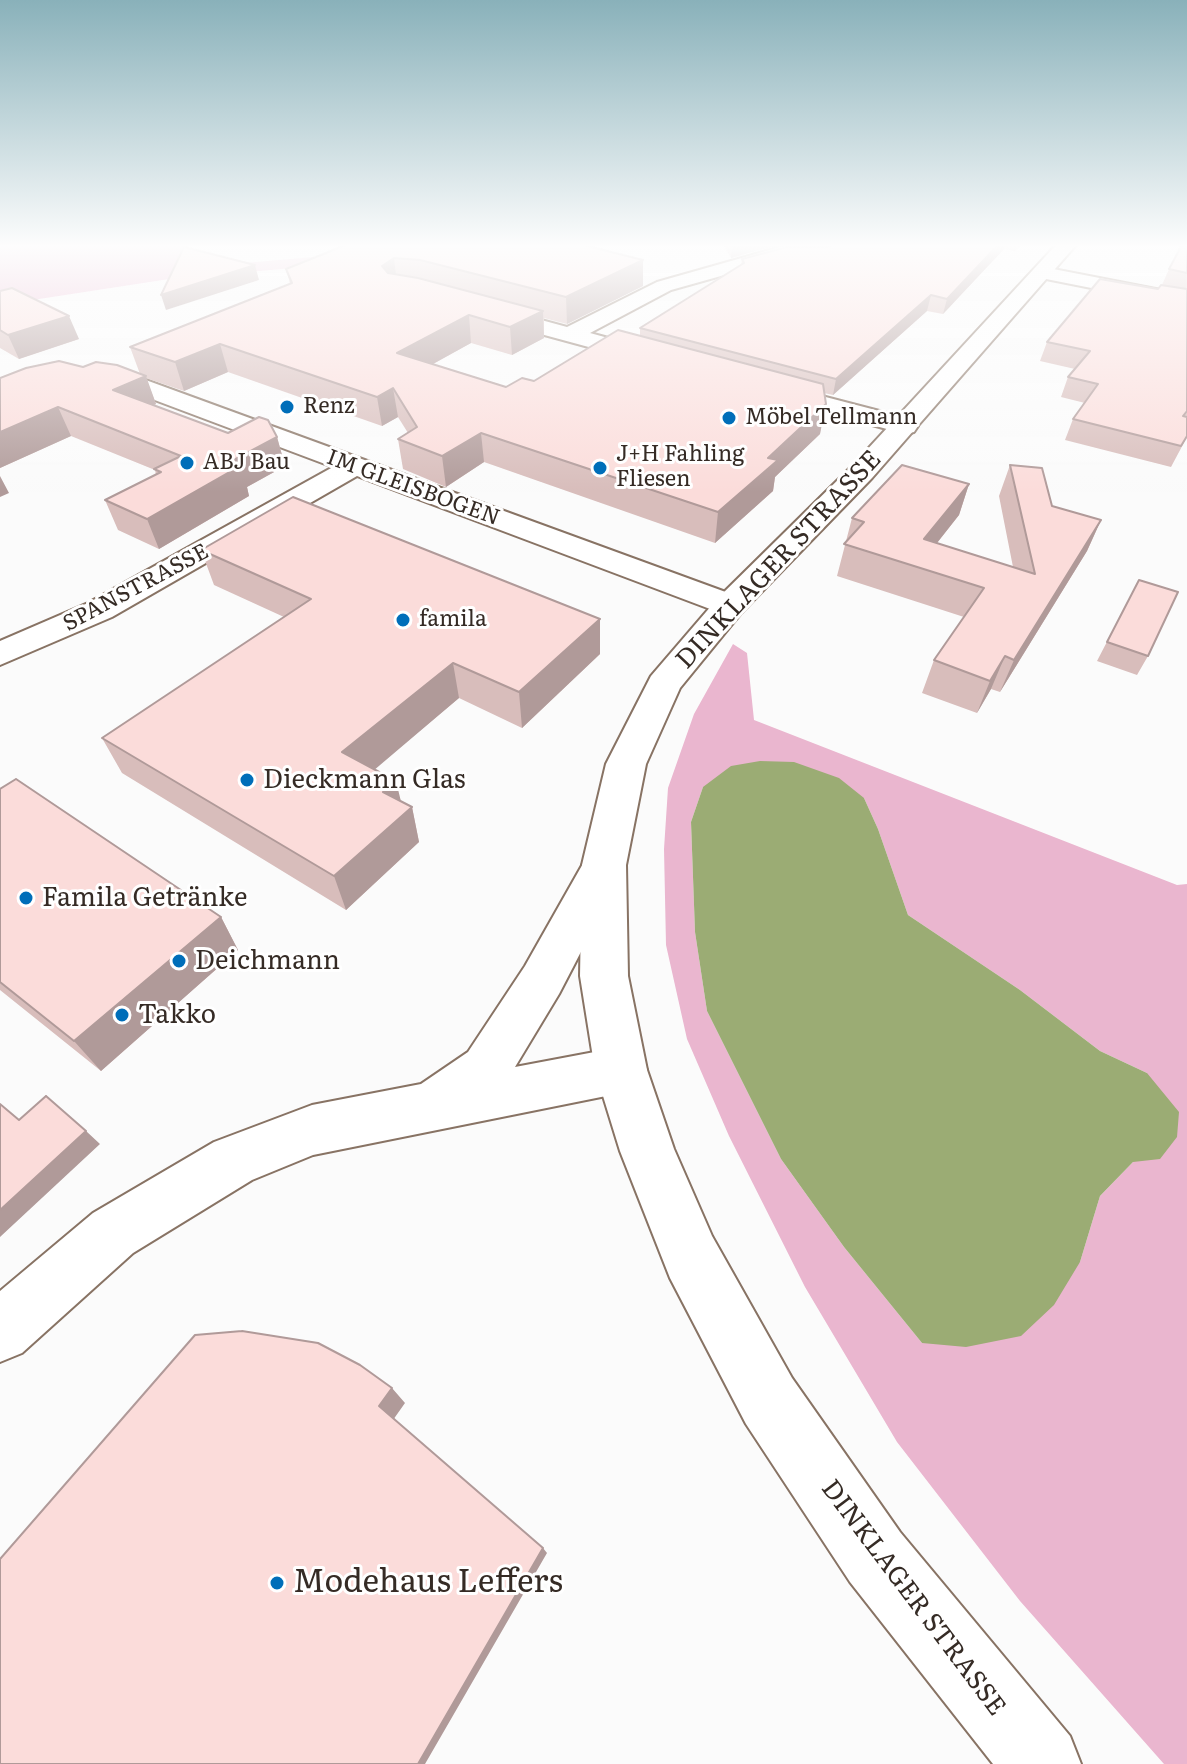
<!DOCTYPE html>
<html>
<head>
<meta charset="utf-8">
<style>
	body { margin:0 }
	canvas { display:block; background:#fbfbfb }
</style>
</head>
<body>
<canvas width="1187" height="1764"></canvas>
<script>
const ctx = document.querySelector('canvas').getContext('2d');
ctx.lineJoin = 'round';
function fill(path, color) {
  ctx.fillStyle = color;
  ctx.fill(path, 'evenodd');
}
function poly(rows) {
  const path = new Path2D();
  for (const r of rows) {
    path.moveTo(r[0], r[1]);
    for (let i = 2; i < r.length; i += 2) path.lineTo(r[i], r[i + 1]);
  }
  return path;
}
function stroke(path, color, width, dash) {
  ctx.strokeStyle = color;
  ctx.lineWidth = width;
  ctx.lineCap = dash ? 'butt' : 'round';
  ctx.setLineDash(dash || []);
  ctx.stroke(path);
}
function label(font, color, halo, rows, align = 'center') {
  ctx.font = font + ' Literata,serif';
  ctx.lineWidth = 6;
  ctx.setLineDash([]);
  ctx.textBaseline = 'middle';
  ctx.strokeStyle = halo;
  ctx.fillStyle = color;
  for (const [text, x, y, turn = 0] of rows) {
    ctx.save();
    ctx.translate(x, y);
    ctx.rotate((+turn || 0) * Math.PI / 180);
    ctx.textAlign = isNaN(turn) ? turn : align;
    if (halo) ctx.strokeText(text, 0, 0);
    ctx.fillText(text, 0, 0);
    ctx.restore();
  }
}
fill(poly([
	[0,245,187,245,185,260,175,269,452,245,567,245,176,278,0,305],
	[733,644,747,653,754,720,1177,885,1187,884,1187,1764,1164,1764,1020,1601,897,1442,805,1287,729,1136,687,1039,666,945,664,849,668,788,694,714],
	[703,787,864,798,878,829,908,915,1020,990,1100,1051,1147,1073,1133,1162,1100,1196,1080,1262,922,1343,844,1247,781,1159,707,1011,695,932,691,822]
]), '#eab6cf');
fill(poly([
	[760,761,794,762,839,778,864,798,878,829,908,915,1020,990,1100,1051,1147,1073,1179,1112,1177,1137,1160,1159,1133,1162,1100,1196,1080,1262,1054,1305,1021,1336,966,1347,922,1343,844,1247,781,1159,707,1011,695,932,691,822,703,787,731,766]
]), '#9bac74');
const minor = poly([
	[784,246,798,246,808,252,805,256,785,258,671,290,590,333,663,353,667,358,663,363,655,365,478,317,475,312,486,305,567,327,657,282,784,246],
	[1043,267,1187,295,1187,307,1036,277,1033,273,1036,269,1043,267],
	[100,371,143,379,742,598,747,605,742,612,730,615,718,612,357,476,112,617,0,665,0,641,88,603,333,467,128,390,100,385,70,386,0,401,0,387,70,372,100,371],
	[768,382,914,420,918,426,914,432,905,434,759,394,756,389,759,384,768,382],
	[604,848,619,853,626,865,559,994,515,1067,621,1047,639,1054,647,1070,639,1086,621,1093,313,1155,252,1180,133,1253,22,1353,0,1362,0,1291,93,1213,214,1142,312,1105,421,1084,468,1052,525,966,589,853,604,848]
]);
const major = poly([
	[1056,245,1076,245,872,478,742,612,680,688,646,764,626,865,628,976,647,1070,674,1149,712,1236,792,1378,900,1532,1070,1736,1081,1764,993,1764,850,1582,746,1424,670,1278,620,1151,595,1070,580,976,582,865,606,764,651,676,718,598,852,466,1056,245]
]);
stroke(minor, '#887364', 4);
stroke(major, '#887364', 4);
fill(minor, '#fff');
fill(major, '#fff');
fill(poly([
	[346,245,643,286,567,324,544,318,544,338,512,355,471,343,433,364,506,387,534,381,640,336,640,328,741,265,742,259,829,247,831,246,830,245,1021,245,1015,251,1004,249,943,314,927,311,833,395,824,393,820,434,775,477,773,491,715,543,484,462,446,487,403,469,398,439,408,433,398,417,382,426,228,372,184,391,146,378,156,404,153,405,228,433,277,437,285,466,247,487,249,496,159,549,118,530,105,500,156,475,155,470,71,436,0,468,0,378,83,367,140,374,130,347,290,284,286,269],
	[724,245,776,245,731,258],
	[1187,245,1187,437,1171,467,1065,440,1073,419,1085,403,1061,397,1068,377,1075,369,1040,361,1047,342,1158,289,1162,285,1169,269],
	[0,291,79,339,19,359,0,348],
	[1010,465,1052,506,1101,520,1087,551,1000,692,991,689,977,713,922,693,934,660,964,617,837,576,852,518,969,484,959,515,937,543,1013,567,999,496],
	[201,550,600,654,522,728,459,698,374,769,401,801,412,807,419,842,346,910,122,773,102,738,284,617,214,585],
	[1139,580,1148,656,1137,675,1097,661],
	[0,789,221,917,238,950,101,1071,0,990]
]), '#d8bdbb');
fill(poly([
	[732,245,776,245,731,258],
	[998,245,1005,245,1004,249,943,314,947,299],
	[394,258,397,283,386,291,382,266],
	[643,260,643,286,567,324,566,297],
	[255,265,259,280,166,310,161,295],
	[931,295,927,311,833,395,836,379],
	[543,311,544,338,512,355,510,327],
	[469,315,471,343,402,381,397,353],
	[69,316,79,339,19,359,8,335],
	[220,344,228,372,184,391,175,362],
	[146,376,156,404,124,418,113,390],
	[393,388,398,417,382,426,377,397],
	[826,404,820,434,775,477,773,491,715,543,718,512,768,458],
	[58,407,71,436,0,468,0,432],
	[481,433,484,462,446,487,442,456],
	[277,437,285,466,247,487,249,496,159,549,147,519,230,462],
	[0,476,9,493,0,497],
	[969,484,959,515,918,567,924,539],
	[1101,520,1087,551,1000,692,1014,660],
	[600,619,600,654,522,728,519,692],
	[1005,656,991,689,977,713,990,681],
	[453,663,459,698,353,788,342,752],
	[396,781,404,814,412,807,419,842,346,910,334,876,383,792],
	[221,917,238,950,101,1071,74,1041],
	[86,1131,100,1144,0,1237,0,1210],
	[392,1388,405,1403,393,1420,379,1406],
	[543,1548,547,1553,425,1764,418,1764]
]), '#b09a99');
const building = poly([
	[346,245,583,245,643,260,566,297,420,260,394,258,382,266,388,273,418,278,543,311,510,327,469,315,397,353,506,387,522,378,534,381,618,330,823,384,826,404,768,458,778,460,718,512,481,433,442,456,398,439,417,427,393,388,377,397,220,344,175,362,130,347,292,283,286,269,346,245],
	[832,245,998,245,947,299,931,295,836,379,640,328,744,263,742,259,787,247,829,247,832,245],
	[1182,245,1187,245,1187,273,1169,269,1182,245],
	[184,247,255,265,161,295,184,247],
	[1100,279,1158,289,1161,285,1187,289,1187,411,1183,416,1187,417,1187,436,1181,446,1073,419,1098,384,1068,377,1090,351,1047,342,1100,279],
	[12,288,69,316,8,335,0,330,0,291,12,288],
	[59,361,83,367,96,362,117,365,146,376,113,390,228,433,259,417,268,420,277,437,230,462,240,466,147,519,105,500,161,472,154,469,181,456,58,407,0,432,0,378,26,368,59,361],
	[902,465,969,484,924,539,1035,574,1010,465,1042,468,1052,506,1101,520,1014,660,1005,656,990,681,934,660,984,588,844,544,864,522,852,518,902,465],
	[293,497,600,619,519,692,453,663,342,752,396,781,383,792,412,807,334,876,102,738,311,599,201,550,293,497],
	[1139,580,1178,592,1148,656,1107,642,1139,580],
	[16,779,221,917,74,1041,0,982,0,789,16,779],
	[46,1096,86,1131,0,1210,0,1104,19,1120,46,1096],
	[242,1331,318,1343,360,1365,392,1388,379,1406,543,1548,418,1764,0,1764,0,1559,195,1335,242,1331]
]);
fill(building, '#fbdcda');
stroke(building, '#b09a99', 2);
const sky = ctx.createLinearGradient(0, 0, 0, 492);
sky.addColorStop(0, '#89b1ba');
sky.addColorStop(0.5, '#fdfdfd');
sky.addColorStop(1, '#fdfdfd00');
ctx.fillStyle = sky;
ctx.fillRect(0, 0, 1187, 492);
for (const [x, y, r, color] of [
	[287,407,8,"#006eb9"],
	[729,418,8,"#006eb9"],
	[187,463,8,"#006eb9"],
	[600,468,8,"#006eb9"],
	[403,620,8,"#006eb9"],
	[247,780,8,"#006eb9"],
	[26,898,8,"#006eb9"],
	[179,961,8,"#006eb9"],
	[122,1015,8,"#006eb9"],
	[277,1583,8,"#006eb9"]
]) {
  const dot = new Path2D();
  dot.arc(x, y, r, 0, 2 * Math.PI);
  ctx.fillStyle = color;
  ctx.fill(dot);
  stroke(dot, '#fff', 3);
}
label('22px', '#352b25', '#fff', [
	["Renz",303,407],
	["Möbel Tellmann",745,418],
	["J+H Fahling",616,455],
	["Fliesen",616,480],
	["ABJ Bau",203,463],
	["famila",419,620]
], 'left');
label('22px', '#352b25', '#fff', [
	["IM GLEISBOGEN",413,488,20],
	["SPANSTRASSE",136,588,-28]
]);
label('26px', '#352b25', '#fff', [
	["DINKLAGER STRASSE",779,560,-47],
	["DINKLAGER STRASSE",913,1598,53]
]);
label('26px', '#352b25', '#fff', [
	["Dieckmann Glas",263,780],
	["Famila Getränke",42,898],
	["Deichmann",195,961],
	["Takko",138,1015]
], 'left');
label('32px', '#352b25', '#fff', [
	["Modehaus Leffers",293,1583]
], 'left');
</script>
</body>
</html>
